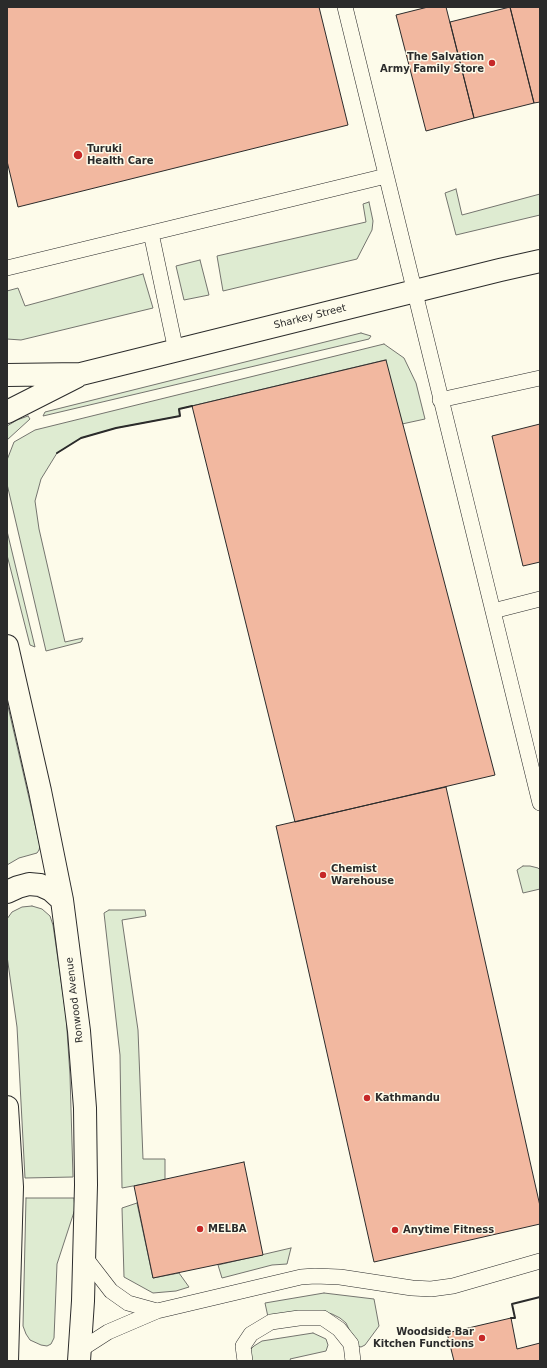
<!DOCTYPE html>
<html>
<head>
<meta charset="utf-8">
<style>
	body { margin:0 }
	#map { position:relative; width:547px; height:1368px; overflow:hidden; background:#fdfbea; font-family:"DejaVu Sans",sans-serif }
	canvas { display:block }
	.frame { position:absolute; inset:0; border:8px solid #2b2b2b; pointer-events:none }
</style>
</head>
<body>
<div id="map">
<canvas width="547" height="1368"></canvas>
<div class="frame"></div>
</div>
<script>
const ctx = document.querySelector('canvas').getContext('2d');
ctx.lineJoin = 'round';
function fill(path, color) {
  ctx.fillStyle = color;
  ctx.fill(path, 'evenodd');
}
function poly(rows) {
  const path = new Path2D();
  for (const r of rows) {
    path.moveTo(r[0], r[1]);
    for (let i = 2; i < r.length; i += 2) path.lineTo(r[i], r[i + 1]);
  }
  return path;
}
function stroke(path, color, width, dash) {
  ctx.strokeStyle = color;
  ctx.lineWidth = width;
  ctx.lineCap = dash ? 'butt' : 'round';
  ctx.setLineDash(dash || []);
  ctx.stroke(path);
}
function label(font, color, halo, rows, align = 'center') {
  ctx.font = font + ' "DejaVu Sans",sans-serif';
  ctx.lineWidth = 3;
  ctx.setLineDash([]);
  ctx.textBaseline = 'middle';
  ctx.strokeStyle = halo;
  ctx.fillStyle = color;
  for (const [text, x, y, turn = 0] of rows) {
    ctx.save();
    ctx.translate(x, y);
    ctx.rotate((+turn || 0) * Math.PI / 180);
    ctx.textAlign = isNaN(turn) ? turn : align;
    if (halo) ctx.strokeText(text, 0, 0);
    ctx.fillText(text, 0, 0);
    ctx.restore();
  }
}
const green = poly([
	[456,189,462,215,540,194,540,215,456,235,445,193,456,189],
	[369,202,373,221,372,230,357,259,223,291,217,256,366,222,363,204,369,202],
	[200,260,209,295,184,300,176,266,200,260],
	[143,274,153,308,21,340,7,339,7,291,18,288,25,306,143,274],
	[361,333,371,336,369,339,43,416,45,412,361,333],
	[384,344,404,358,416,383,425,419,402,424,385,360,179,409,180,416,116,428,81,438,57,453,41,479,35,501,39,529,65,642,83,638,81,642,46,651,7,484,7,460,14,442,35,430,384,344],
	[28,416,30,419,7,440,7,426,17,420,28,416],
	[7,531,35,647,30,645,7,555,7,531],
	[7,702,40,846,39,850,37,853,19,858,7,865,7,702],
	[523,866,530,866,538,868,540,870,540,889,523,893,517,870,523,866],
	[32,906,42,909,50,916,53,925,66,1015,70,1075,73,1177,25,1178,17,1027,7,956,7,919,12,912,22,907,32,906],
	[109,910,145,910,146,916,122,920,138,1030,143,1159,165,1159,165,1180,122,1188,120,1055,104,913,109,910],
	[26,1198,74,1198,75,1209,57,1264,54,1338,51,1344,47,1346,41,1345,30,1340,26,1334,23,1326,26,1198],
	[137,1203,153,1278,179,1273,189,1287,176,1291,153,1293,124,1277,122,1208,137,1203],
	[291,1248,287,1264,272,1265,222,1278,218,1265,291,1248],
	[324,1293,374,1299,379,1326,365,1345,361,1347,357,1346,346,1323,340,1318,332,1314,325,1312,268,1317,265,1303,324,1293],
	[313,1333,326,1339,328,1345,326,1351,290,1359,291,1361,252,1361,250,1350,254,1346,262,1341,313,1333]
]);
fill(green, '#deebd1');
stroke(green, '#74746e', 1);
const building = poly([
	[7,7,319,7,348,125,18,207,7,161,7,7],
	[428,7,446,7,474,118,426,131,396,15,428,7],
	[510,7,534,103,474,118,450,22,510,7],
	[510,7,540,7,540,102,534,103,510,7],
	[386,360,495,775,295,822,192,406,386,360],
	[540,424,540,562,523,566,492,436,540,424],
	[446,787,540,1206,540,1224,374,1262,276,826,446,787],
	[244,1162,263,1255,153,1278,134,1186,244,1162],
	[511,1318,517,1349,540,1343,540,1361,454,1361,447,1333,511,1318]
]);
fill(building, '#f2b8a0');
stroke(building, '#2b2b2b', 1);
const service = poly([
	[345,7,540,803],
	[151,233,176,351],
	[7,268,386,176],
	[440,400,540,378],
	[493,611,540,599],
	[84,1256,111,1291,128,1303,157,1311],
	[80,1350,108,1332,157,1311,301,1277,315,1276,340,1277,412,1288,431,1289,453,1286,540,1261],
	[245,1361,243,1346,251,1334,271,1322,299,1318,323,1318,339,1329,351,1344,353,1361]
]);
const tertiary = poly([
	[7,375,81,374,500,270,540,261],
	[7,412,76,377]
]);
const secondary = poly([
	[7,646,40,791,62,900,79,1031,85,1108,86,1185,83,1301,79,1361],
	[7,892,18,887,29,884,40,885,51,890,62,900],
	[7,1107,12,1187,7,1361]
]);
stroke(service, '#2b2b2b', 16);
stroke(tertiary, '#2b2b2b', 24);
stroke(secondary, '#2b2b2b', 24);
stroke(service, '#fdfbea', 15);
stroke(tertiary, '#fdfbea', 22);
stroke(secondary, '#fdfbea', 22);
stroke(poly([
	[57,453,81,438,116,428,180,416,179,409,192,406],
	[511,1318,515,1318,512,1304,540,1297]
]), '#2b2b2b', 2);
for (const [x, y, r, color] of [
	[492,63,4,"#c62828"],
	[78,155,5,"#c62828"],
	[323,875,4,"#c62828"],
	[367,1098,4,"#c62828"],
	[200,1229,4,"#c62828"],
	[395,1230,4,"#c62828"],
	[482,1338,4,"#c62828"]
]) {
  const dot = new Path2D();
  dot.arc(x, y, r, 0, 2 * Math.PI);
  ctx.fillStyle = color;
  ctx.fill(dot);
  stroke(dot, '#fdfbea', 1.5);
}
label('bold 10px', '#2b2b2b', '#fdfbea', [
	["The Salvation",484,57,"right"],
	["Army Family Store",484,69,"right"],
	["Turuki",87,149],
	["Health Care",87,161],
	["Chemist",331,869],
	["Warehouse",331,881],
	["Kathmandu",375,1098],
	["MELBA",208,1229],
	["Anytime Fitness",403,1230],
	["Woodside Bar",474,1332,"right"],
	["Kitchen Functions",474,1344,"right"]
], 'left');
label('10px', '#2b2b2b', '#fdfbea', [
	["Sharkey Street",310,317,-14],
	["Ronwood Avenue",75,1000,-97]
]);
</script>
</body>
</html>
